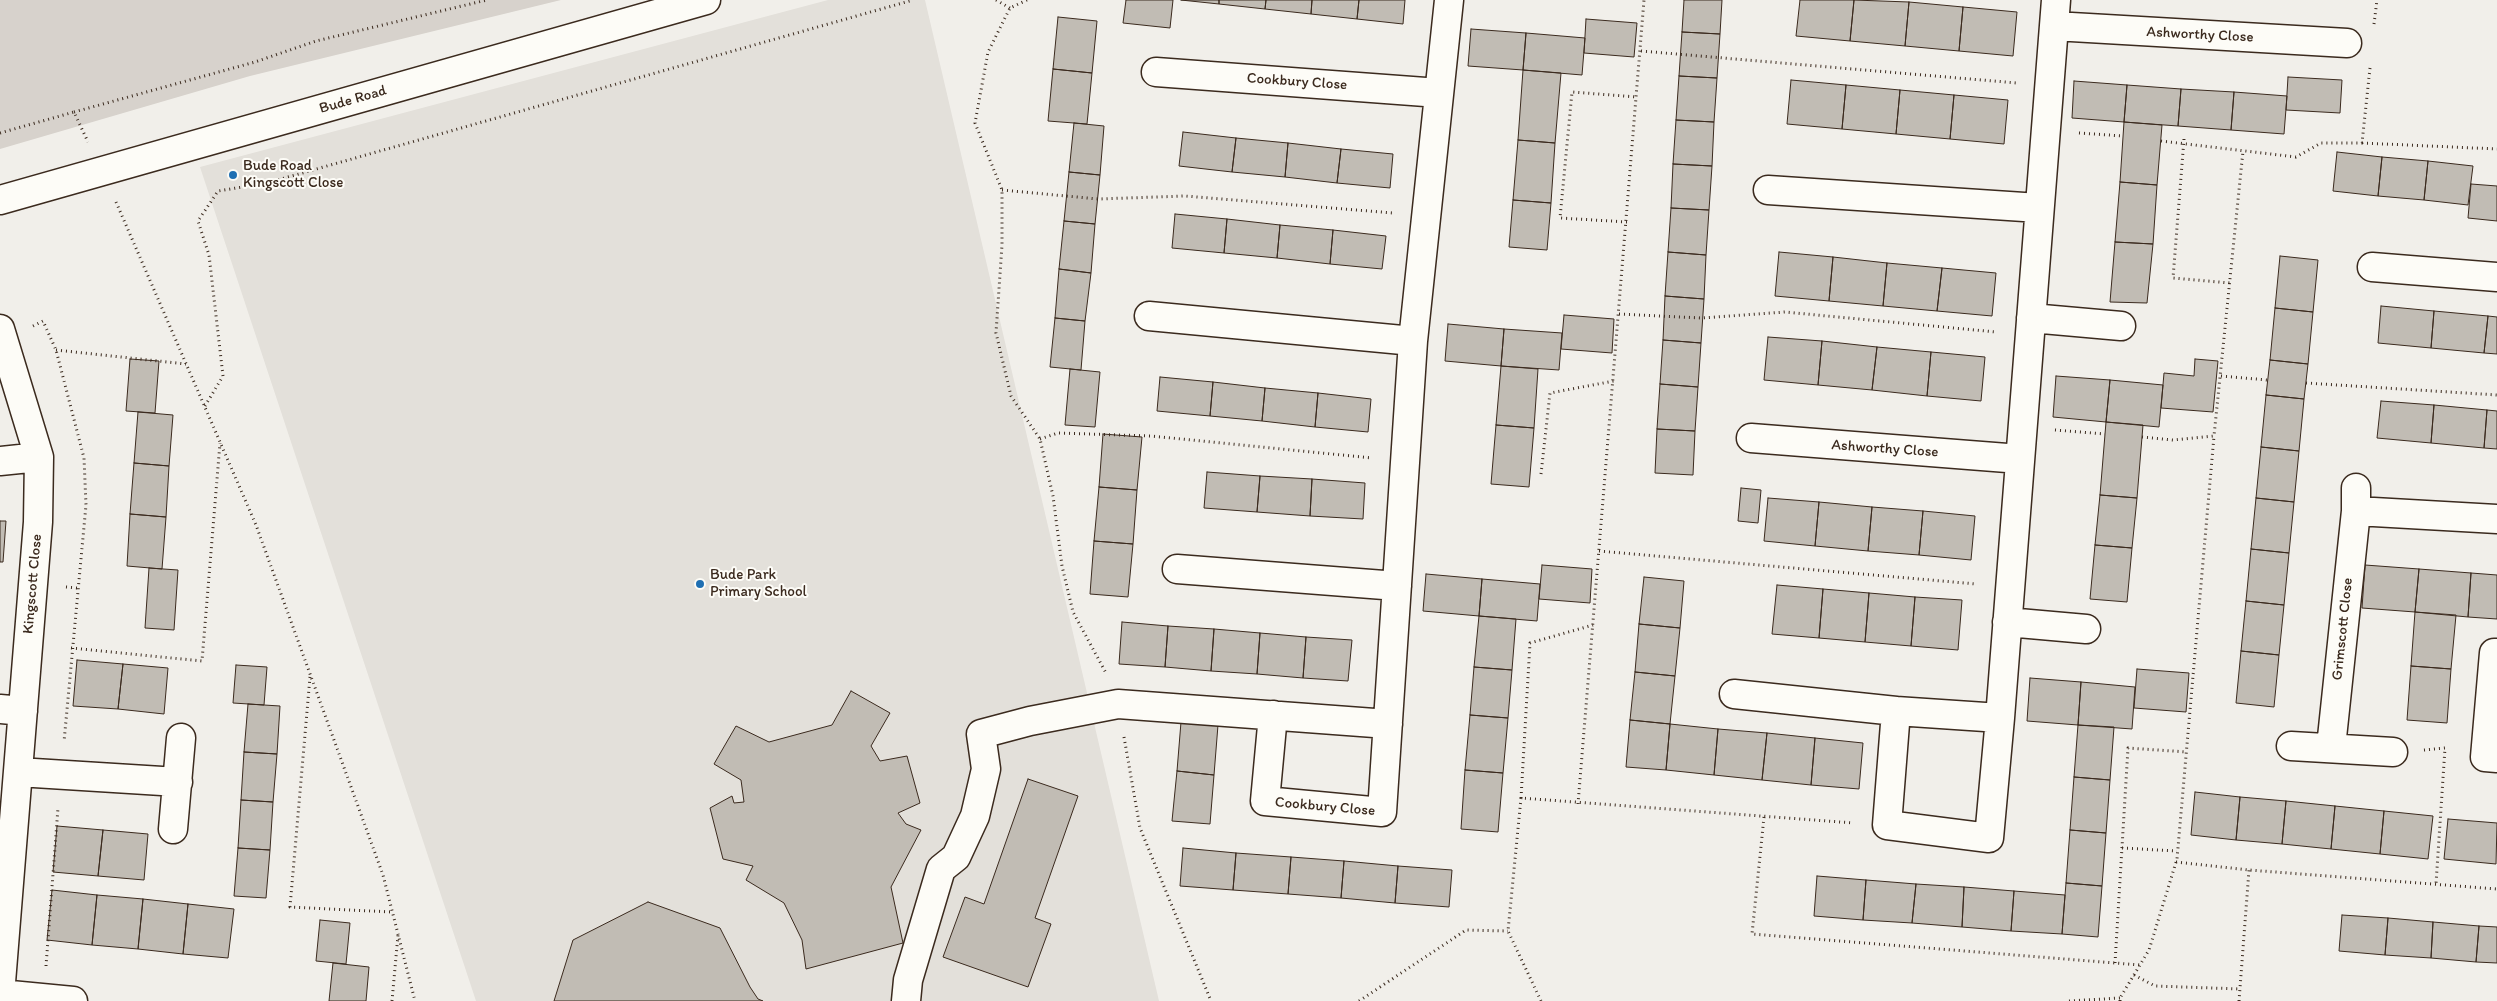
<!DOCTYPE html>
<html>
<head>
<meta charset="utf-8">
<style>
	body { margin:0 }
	canvas { display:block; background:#f1efea }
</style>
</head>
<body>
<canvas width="2497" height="1001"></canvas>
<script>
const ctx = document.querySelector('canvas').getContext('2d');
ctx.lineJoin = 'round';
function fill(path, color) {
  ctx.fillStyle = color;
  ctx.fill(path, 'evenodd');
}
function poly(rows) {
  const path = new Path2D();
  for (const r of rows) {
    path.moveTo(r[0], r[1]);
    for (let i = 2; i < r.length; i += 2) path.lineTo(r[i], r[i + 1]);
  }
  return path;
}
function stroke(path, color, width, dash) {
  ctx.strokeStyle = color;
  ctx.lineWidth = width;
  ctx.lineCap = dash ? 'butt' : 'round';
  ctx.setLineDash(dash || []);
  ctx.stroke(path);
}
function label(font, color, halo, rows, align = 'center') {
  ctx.font = font + ' Itim,sans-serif';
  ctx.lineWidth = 4;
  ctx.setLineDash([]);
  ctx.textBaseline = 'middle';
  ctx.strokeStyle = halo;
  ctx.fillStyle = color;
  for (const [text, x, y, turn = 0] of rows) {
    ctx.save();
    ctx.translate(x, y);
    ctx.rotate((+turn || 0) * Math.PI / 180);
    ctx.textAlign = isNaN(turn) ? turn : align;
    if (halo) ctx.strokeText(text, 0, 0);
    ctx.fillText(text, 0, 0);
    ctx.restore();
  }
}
fill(poly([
	[828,0,925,0,1159,1001,476,1001,200,167]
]), '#e3e0da');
fill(poly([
	[0,0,561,0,250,76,0,149]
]), '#d7d2cc');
const building = poly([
	[1126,0,1173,0,1170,28,1123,23,1126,0],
	[1181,0,1219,0,1219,4,1181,0],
	[1219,0,1266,0,1265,9,1219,4,1219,0],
	[1266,0,1312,0,1311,14,1265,9,1266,0],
	[1312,0,1359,0,1357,19,1311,14,1312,0],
	[1359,0,1405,0,1403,24,1357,19,1359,0],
	[1684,0,1722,0,1720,34,1682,32,1684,0],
	[1800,0,1854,0,1850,41,1796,36,1800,0],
	[1854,0,1909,2,1905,46,1850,41,1854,0],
	[1909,2,1963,7,1959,51,1905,46,1909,2],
	[1963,7,2017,12,2013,56,1959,51,1963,7],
	[1058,17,1097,21,1092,73,1053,69,1058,17],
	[1586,19,1637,23,1634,57,1584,53,1586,19],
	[1471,29,1526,33,1523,70,1468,66,1471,29],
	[1682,32,1720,34,1717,78,1679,76,1682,32],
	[1526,33,1585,38,1582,75,1523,70,1526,33],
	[1053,69,1092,73,1087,124,1048,121,1053,69],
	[1523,70,1561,73,1555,143,1518,140,1523,70],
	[1679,76,1717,78,1714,122,1676,120,1679,76],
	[2288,77,2342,80,2340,113,2286,110,2288,77],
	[1791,80,1846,85,1842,129,1787,124,1791,80],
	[2074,81,2127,85,2124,122,2072,118,2074,81],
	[1846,85,1900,90,1896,134,1842,129,1846,85],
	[2127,85,2181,89,2178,126,2124,122,2127,85],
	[2181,89,2234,92,2231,130,2178,126,2181,89],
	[1900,90,1954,95,1950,139,1896,134,1900,90],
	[2234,92,2287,96,2284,134,2231,130,2234,92],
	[1954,95,2008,100,2004,144,1950,139,1954,95],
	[1676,120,1714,122,1712,166,1673,164,1676,120],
	[2124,122,2162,125,2157,185,2120,182,2124,122],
	[1074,123,1104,126,1100,175,1069,172,1074,123],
	[1183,132,1236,138,1232,172,1179,166,1183,132],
	[1236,138,1288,143,1285,177,1232,172,1236,138],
	[1518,140,1555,143,1551,203,1513,200,1518,140],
	[1288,143,1341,149,1337,183,1285,177,1288,143],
	[1341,149,1393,154,1390,188,1337,183,1341,149],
	[2337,152,2382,157,2378,196,2333,191,2337,152],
	[2382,157,2428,161,2424,200,2378,196,2382,157],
	[2428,161,2473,166,2468,205,2424,200,2428,161],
	[1673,164,1712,166,1709,210,1671,208,1673,164],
	[1069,172,1100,175,1095,224,1064,221,1069,172],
	[2120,182,2157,185,2153,244,2115,242,2120,182],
	[2471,184,2497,186,2497,221,2468,218,2471,184],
	[1513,200,1551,203,1547,250,1509,247,1513,200],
	[1671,208,1709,210,1706,255,1668,252,1671,208],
	[1175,214,1227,219,1224,253,1172,248,1175,214],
	[1227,219,1280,225,1277,258,1224,253,1227,219],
	[1064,221,1095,224,1091,273,1059,269,1064,221],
	[1280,225,1333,230,1330,264,1277,258,1280,225],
	[1333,230,1386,236,1382,269,1330,264,1333,230],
	[2115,242,2153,244,2147,303,2110,302,2115,242],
	[1668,252,1706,255,1704,299,1665,296,1668,252],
	[1779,252,1833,257,1829,301,1775,296,1779,252],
	[2280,256,2318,260,2313,312,2275,308,2280,256],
	[1833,257,1887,263,1883,306,1829,301,1833,257],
	[1887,263,1942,268,1937,311,1883,306,1887,263],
	[1942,268,1996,273,1992,316,1937,311,1942,268],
	[1059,269,1091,273,1085,321,1055,318,1059,269],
	[1665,296,1704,299,1701,343,1663,340,1665,296],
	[2381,306,2434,311,2431,348,2378,343,2381,306],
	[2275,308,2313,312,2308,364,2270,360,2275,308],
	[2434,311,2488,316,2484,353,2431,348,2434,311],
	[1564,315,1614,319,1612,353,1561,349,1564,315],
	[2488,316,2497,317,2497,354,2484,353,2488,316],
	[1055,318,1085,321,1081,370,1050,367,1055,318],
	[1448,324,1504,329,1501,366,1445,361,1448,324],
	[1504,329,1562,333,1559,370,1501,366,1504,329],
	[1768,337,1822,341,1818,385,1764,380,1768,337],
	[1663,340,1701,343,1698,387,1660,384,1663,340],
	[1822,341,1877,347,1872,390,1818,385,1822,341],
	[1877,347,1931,352,1927,396,1872,390,1877,347],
	[1931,352,1985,357,1981,401,1927,396,1931,352],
	[130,359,159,361,155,413,126,411,130,359],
	[2195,359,2218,361,2213,412,2161,408,2164,373,2194,376,2195,359],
	[2270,360,2308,364,2304,399,2266,395,2270,360],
	[1501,366,1538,369,1534,428,1496,425,1501,366],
	[1070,369,1100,372,1095,427,1065,425,1070,369],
	[2056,376,2110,380,2106,422,2053,417,2056,376],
	[1160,377,1213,382,1210,416,1157,411,1160,377],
	[2110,380,2163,385,2159,427,2106,422,2110,380],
	[1213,382,1265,388,1262,421,1210,416,1213,382],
	[1660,384,1698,387,1695,431,1657,429,1660,384],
	[1265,388,1318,393,1315,427,1262,421,1265,388],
	[1318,393,1371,399,1368,432,1315,427,1318,393],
	[2266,395,2304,399,2299,451,2261,447,2266,395],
	[2381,401,2434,405,2431,443,2377,438,2381,401],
	[2434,405,2487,410,2484,448,2431,443,2434,405],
	[2487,410,2497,411,2497,449,2484,448,2487,410],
	[138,412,173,415,169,466,134,463,138,412],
	[2106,422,2143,425,2137,498,2100,495,2106,422],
	[1496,425,1534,428,1529,487,1491,484,1496,425],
	[1657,429,1695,431,1693,475,1655,473,1657,429],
	[1103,434,1142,437,1137,490,1099,487,1103,434],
	[2261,447,2299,451,2294,502,2256,498,2261,447],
	[134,463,169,466,166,517,130,514,134,463],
	[1207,472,1260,476,1257,512,1204,508,1207,472],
	[1260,476,1312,479,1310,516,1257,512,1260,476],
	[1312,479,1365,483,1363,519,1310,516,1312,479],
	[1099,487,1137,490,1133,544,1094,541,1099,487],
	[1741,488,1761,490,1758,523,1738,521,1741,488],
	[2100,495,2137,498,2132,548,2095,545,2100,495],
	[1768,498,1819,502,1815,546,1764,541,1768,498],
	[2256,498,2294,502,2289,553,2251,549,2256,498],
	[1819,502,1872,507,1868,551,1815,546,1819,502],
	[1872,507,1923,511,1919,555,1868,551,1872,507],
	[1923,511,1975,516,1971,560,1919,555,1923,511],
	[130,514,166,517,162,569,127,566,130,514],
	[0,521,6,521,3,562,0,562,0,521],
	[1094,541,1133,544,1128,597,1090,594,1094,541],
	[2095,545,2132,548,2127,602,2090,599,2095,545],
	[2251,549,2289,553,2284,605,2246,601,2251,549],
	[1542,565,1592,569,1590,603,1539,599,1542,565],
	[2365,565,2419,569,2415,612,2362,608,2365,565],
	[149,568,178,570,174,630,145,628,149,568],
	[2419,569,2471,573,2468,617,2415,612,2419,569],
	[2471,573,2497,575,2497,619,2468,617,2471,573],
	[1426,574,1482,579,1479,616,1423,611,1426,574],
	[1644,577,1684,581,1680,628,1639,624,1644,577],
	[1482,579,1540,584,1537,621,1479,616,1482,579],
	[1777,585,1823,589,1819,638,1772,634,1777,585],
	[1823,589,1869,593,1865,642,1819,638,1823,589],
	[1869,593,1915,597,1911,646,1865,642,1869,593],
	[1915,597,1962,600,1958,650,1911,646,1915,597],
	[2246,601,2284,605,2279,655,2241,651,2246,601],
	[2415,612,2456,615,2451,669,2411,666,2415,612],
	[1479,616,1516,619,1512,670,1474,667,1479,616],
	[1122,622,1168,626,1165,667,1119,664,1122,622],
	[1639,624,1680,628,1675,676,1635,672,1639,624],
	[1168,626,1214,629,1211,671,1165,667,1168,626],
	[1214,629,1260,633,1257,674,1211,671,1214,629],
	[1260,633,1306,637,1303,678,1257,674,1260,633],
	[1306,637,1352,640,1348,681,1303,678,1306,637],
	[2241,651,2279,655,2274,707,2236,703,2241,651],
	[77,660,123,664,118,709,73,706,77,660],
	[123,664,168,668,164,714,118,709,123,664],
	[236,665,267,667,264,705,233,703,236,665],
	[2411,666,2451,669,2447,723,2407,720,2411,666],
	[1474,667,1512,670,1508,718,1470,715,1474,667],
	[2137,669,2189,673,2186,712,2134,708,2137,669],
	[1635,672,1675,676,1670,724,1630,720,1635,672],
	[2030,678,2081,682,2078,725,2027,721,2030,678],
	[2081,682,2135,687,2132,729,2078,725,2081,682],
	[851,691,890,713,871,746,880,761,907,756,920,803,898,813,906,824,921,830,891,887,903,943,806,969,802,940,784,903,746,880,753,866,723,859,710,808,732,796,734,803,744,802,741,780,714,764,736,726,769,742,832,725,851,691],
	[248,704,280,706,277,754,244,752,248,704],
	[1470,715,1508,718,1503,773,1465,770,1470,715],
	[1630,720,1670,724,1666,770,1626,767,1630,720],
	[1181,722,1218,725,1214,775,1177,771,1181,722],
	[1670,724,1718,729,1714,775,1666,770,1670,724],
	[2078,725,2114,727,2110,780,2074,777,2078,725],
	[1718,729,1767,733,1762,780,1714,775,1718,729],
	[1767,733,1815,738,1811,785,1762,780,1767,733],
	[1815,738,1863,743,1859,789,1811,785,1815,738],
	[244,752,277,754,273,802,241,800,244,752],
	[1465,770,1503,773,1498,832,1461,829,1465,770],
	[1177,771,1214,775,1210,824,1172,821,1177,771],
	[2074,777,2110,780,2106,833,2070,830,2074,777],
	[1028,779,1078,796,1035,918,1051,924,1028,987,943,957,965,897,984,904,1028,779],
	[2195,792,2240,797,2236,840,2191,835,2195,792],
	[2240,797,2286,801,2282,844,2236,840,2240,797],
	[241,800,273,802,270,850,238,848,241,800],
	[2286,801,2335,806,2331,849,2282,844,2286,801],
	[2335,806,2384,811,2380,854,2331,849,2335,806],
	[2384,811,2433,816,2428,859,2380,854,2384,811],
	[2448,819,2497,823,2496,864,2444,859,2448,819],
	[57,826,103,830,98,876,53,872,57,826],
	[103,830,148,834,144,880,98,876,103,830],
	[2070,830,2106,833,2102,886,2066,883,2070,830],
	[238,848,270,850,266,898,234,896,238,848],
	[1183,848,1236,853,1233,890,1180,886,1183,848],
	[1236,853,1291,857,1288,894,1233,890,1236,853],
	[1291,857,1344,861,1341,898,1288,894,1291,857],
	[1344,861,1398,866,1395,903,1341,898,1344,861],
	[1398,866,1452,870,1449,907,1395,903,1398,866],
	[1817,876,1866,880,1863,920,1814,916,1817,876],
	[1866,880,1916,884,1912,923,1863,920,1866,880],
	[2066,883,2102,886,2098,937,2062,934,2066,883],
	[1916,884,1964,887,1962,927,1912,923,1916,884],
	[1964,887,2014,891,2011,931,1962,927,1964,887],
	[52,890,97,895,92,945,47,940,52,890],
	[2014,891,2065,895,2062,934,2011,931,2014,891],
	[97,895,143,899,138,949,92,945,97,895],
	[143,899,188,904,183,954,138,949,143,899],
	[648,902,720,928,750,987,758,999,763,1001,554,1001,573,940,648,902],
	[188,904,234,909,228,958,183,954,188,904],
	[2342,915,2388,918,2385,955,2339,951,2342,915],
	[2388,918,2433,922,2431,958,2385,955,2388,918],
	[320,920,350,923,346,964,316,961,320,920],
	[2433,922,2479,926,2476,962,2431,958,2433,922],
	[2479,926,2497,927,2497,963,2476,962,2479,926],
	[333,963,369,967,366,1001,329,1001,333,963]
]);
fill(building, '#c1bcb4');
stroke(building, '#3b2a1e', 1);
const minor = poly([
	[2054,26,2347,43],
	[1156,72,1439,93],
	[1768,190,2039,208],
	[0,200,706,0],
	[2372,267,2497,277],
	[1149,316,1413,341],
	[2031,318,2121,326],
	[0,329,39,457,38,522,0,995],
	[1751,438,2020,459],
	[0,461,39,457],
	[2356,511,2497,519],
	[1177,569,1397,586],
	[2007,622,2086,629],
	[2497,653,2494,653,2485,757,2497,758],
	[1734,694,1896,711],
	[0,709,23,711],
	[1273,715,1265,801,1382,812,1413,341,1449,0],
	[2000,718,1896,711,1887,825,1989,838,2000,718,2056,0],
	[2291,746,2393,752],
	[2331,747,2356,511,2356,488],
	[18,772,178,782],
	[173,829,181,738],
	[0,994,73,1001],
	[906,1001,908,980,941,869,956,857,975,816,986,769,981,734,1030,721,1118,704,1388,724]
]);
stroke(minor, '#3b2a1e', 31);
stroke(poly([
	[996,0,1010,8],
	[1027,0,1010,8,988,52,975,123,1002,190,1002,245,996,333,1011,396,1040,439,1053,496,1062,566,1073,612,1106,673],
	[2374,24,2377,0],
	[1641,51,2017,83],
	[74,112,255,62,316,41,487,0],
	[0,133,74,112,88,142],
	[2079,133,2123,136],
	[2184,139,2173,278,2230,283],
	[2161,141,2296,157,2321,143,2362,143,2370,68],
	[2362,143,2497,149],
	[1002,190,1098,199,1185,196,1393,213],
	[116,202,256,525,383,875,415,1001],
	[1627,222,1560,218,1572,92,1637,97],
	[1619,314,1702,318,1785,312,1996,332],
	[33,326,43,321,56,350,84,458,86,505,64,742],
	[56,350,186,364],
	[2221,376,2267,380],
	[2306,383,2497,395],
	[205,406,223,376,209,255,198,221,218,191,267,183,913,0],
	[2055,430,2105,434],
	[2142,437,2173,440,2214,436,2243,151],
	[1040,439,1058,433,1151,436,1372,458],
	[1541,474,1550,393,1614,381],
	[1599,551,1976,584],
	[66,587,77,588],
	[71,648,202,661,220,443],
	[310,677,290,907,392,912],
	[1124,737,1140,828,1211,1001],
	[2424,750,2445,748,2436,884],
	[1521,798,1530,643,1593,625],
	[1578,804,1644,0],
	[1764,817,1752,934,2140,965],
	[2122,848,2177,851],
	[2176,862,2249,870,2497,889],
	[2115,963,2128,748,2187,752],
	[46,966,58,808],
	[2134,975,2155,986,2240,989],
	[392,1001,398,935],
	[1359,1001,1466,930,1508,931],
	[1541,1001,1508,931,1521,798,1854,823],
	[2069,1001,2120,998],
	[2120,1001,2120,998,2149,950,2177,859,2214,436],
	[2239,1001,2249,870]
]), '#3b2a1e', 3, [1, 4]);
stroke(minor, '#fdfcf7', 28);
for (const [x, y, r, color] of [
	[233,175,5,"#1f6fb2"],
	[700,584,5,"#1f6fb2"]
]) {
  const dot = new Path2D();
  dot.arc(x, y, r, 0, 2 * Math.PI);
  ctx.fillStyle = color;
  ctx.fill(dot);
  stroke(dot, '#fdfcf7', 2);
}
label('15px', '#3b2a1e', '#fdfcf7', [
	["Ashworthy Close",2200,35,3],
	["Cookbury Close",1297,82,4],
	["Bude Road",353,100,-16],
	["Ashworthy Close",1885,449,4],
	["Kingscott Close",33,584,-85],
	["Grimscott Close",2343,629,-84],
	["Cookbury Close",1325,807,5]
]);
label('15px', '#3b2a1e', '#fdfcf7', [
	["Bude Road",243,166],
	["Kingscott Close",243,183],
	["Bude Park",710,575],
	["Primary School",710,592]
], 'left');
</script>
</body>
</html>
